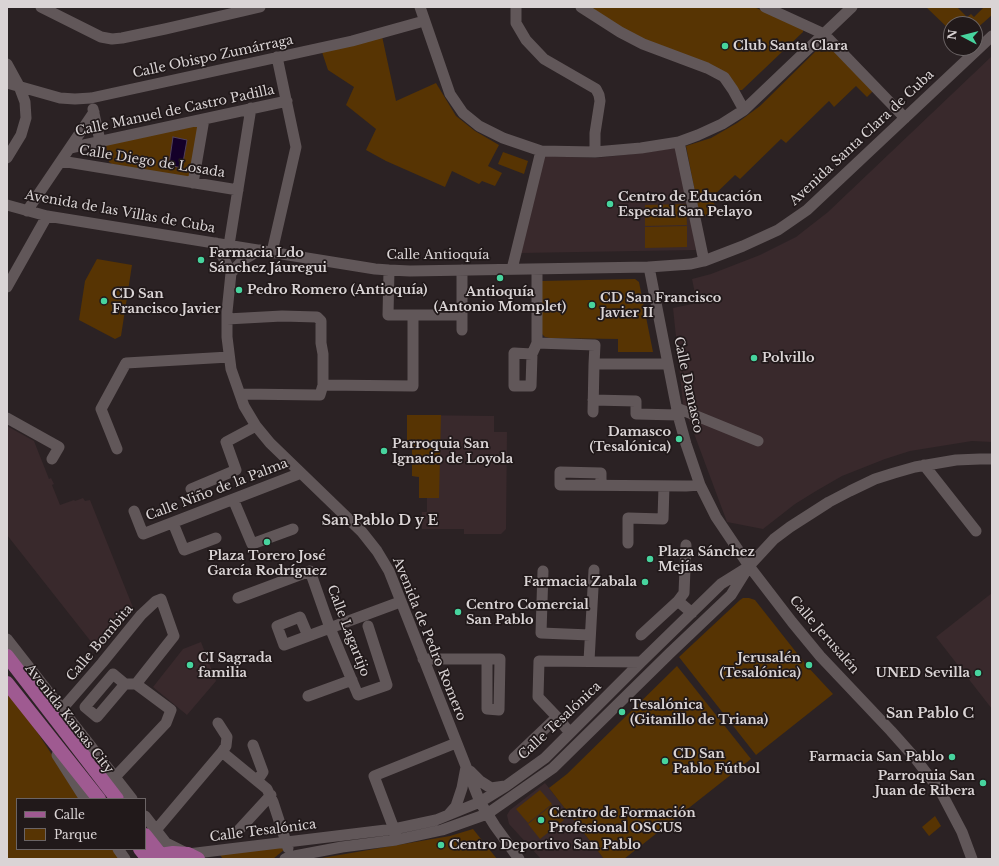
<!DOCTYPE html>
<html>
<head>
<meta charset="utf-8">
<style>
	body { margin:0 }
	#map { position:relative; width:999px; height:866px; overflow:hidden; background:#2b2224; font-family:"Libre Baskerville",serif }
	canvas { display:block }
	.frame { position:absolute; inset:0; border:8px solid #dad4d5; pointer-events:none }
	.legend { position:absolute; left:16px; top:798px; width:130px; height:52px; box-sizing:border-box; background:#21191a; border:1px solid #6b6465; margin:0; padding:5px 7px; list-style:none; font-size:12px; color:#dad4d5 }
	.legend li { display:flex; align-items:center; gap:8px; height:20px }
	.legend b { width:20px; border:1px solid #6b6465 }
	.north { position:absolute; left:943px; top:16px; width:40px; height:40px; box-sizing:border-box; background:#21191a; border:1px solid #6b6465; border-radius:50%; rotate:277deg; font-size:11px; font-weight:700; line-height:16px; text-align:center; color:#dad4d5 }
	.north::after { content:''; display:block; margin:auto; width:14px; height:18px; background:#47d49e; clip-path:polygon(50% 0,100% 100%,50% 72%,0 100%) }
</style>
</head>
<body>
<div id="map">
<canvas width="999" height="866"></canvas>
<div class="frame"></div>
<ul class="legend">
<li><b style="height:5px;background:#9f5a91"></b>Calle</li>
<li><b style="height:11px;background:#573403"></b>Parque</li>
</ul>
<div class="north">N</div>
</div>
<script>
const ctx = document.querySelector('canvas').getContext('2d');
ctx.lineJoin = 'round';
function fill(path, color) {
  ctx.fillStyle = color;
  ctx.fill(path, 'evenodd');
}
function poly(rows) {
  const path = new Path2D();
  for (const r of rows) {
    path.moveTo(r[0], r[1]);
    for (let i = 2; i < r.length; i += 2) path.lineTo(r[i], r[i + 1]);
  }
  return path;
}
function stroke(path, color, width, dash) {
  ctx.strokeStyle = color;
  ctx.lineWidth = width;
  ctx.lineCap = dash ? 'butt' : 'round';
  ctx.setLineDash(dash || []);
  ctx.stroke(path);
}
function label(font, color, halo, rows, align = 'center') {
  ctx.font = font + ' "Libre Baskerville",serif';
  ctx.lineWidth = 3.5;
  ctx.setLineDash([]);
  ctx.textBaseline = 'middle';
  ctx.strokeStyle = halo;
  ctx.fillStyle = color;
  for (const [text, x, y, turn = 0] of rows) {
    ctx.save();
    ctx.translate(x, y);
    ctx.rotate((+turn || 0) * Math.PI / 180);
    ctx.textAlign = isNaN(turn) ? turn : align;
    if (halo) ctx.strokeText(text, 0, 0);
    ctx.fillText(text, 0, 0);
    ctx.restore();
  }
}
fill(poly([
	[992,56,992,442,972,441,910,451,885,459,842,476,816,491,795,504,763,529,727,522,683,404,673,308,697,303,692,279,711,274,760,255,796,237,828,212],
	[679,147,696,250,520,253,544,156,596,158,642,153],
	[407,415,494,416,494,432,507,432,506,529,501,534,464,534,464,529,422,529,422,512,427,512,427,498,419,498,419,477,412,476,412,442,407,441],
	[7,426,34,441,49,479,51,478,54,484,52,485,60,505,74,500,75,501,83,498,85,501,90,500,134,610,103,647,96,648,7,535],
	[992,593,992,709,936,637],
	[201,642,216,681,187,715,153,687,183,649],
	[545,783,549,788,604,859,541,859,509,824,507,815,510,810]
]), '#39292c');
fill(poly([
	[590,7,754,7,803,29,803,32,742,90,739,90,649,42,625,30],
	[926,7,957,7,967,17,971,14,974,17,984,7,992,7,992,15,975,30,975,24,951,24,951,31],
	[382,36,396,101,436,83,456,116,475,131,499,145,488,166,502,173,495,186,482,181,479,184,452,171,445,187,386,161,366,150,376,129,346,105,354,87,328,70,322,52],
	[825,42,873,91,867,97,856,86,834,107,829,101,786,143,781,139,740,179,735,175,710,199,720,210,700,218,686,146,711,138,737,123,760,106],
	[196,125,198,127,190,178,112,164,109,162,106,145],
	[503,152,528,161,524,174,498,164],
	[686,204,687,225,645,226,645,205],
	[687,226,687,247,645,248,645,227],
	[97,259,132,265,121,336,115,339,79,320,85,281],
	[635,279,639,282,653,352,618,352,618,339,550,338,545,337,542,334,541,281],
	[407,415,441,415,439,498,419,498,419,477,412,476,412,442,407,441],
	[743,598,749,598,755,600,807,666,833,694,756,755,679,657,740,600],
	[677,666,751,759,624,859,604,859,549,788,567,774],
	[7,694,24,712,81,799,17,799,17,849,114,849,121,859,7,859],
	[540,790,552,804,528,823,516,809],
	[552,805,564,820,540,839,528,824],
	[935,816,941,826,929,836,922,827],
	[473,829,497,859,316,859,450,836],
	[277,847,285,849,273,859,223,859,220,855]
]), '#573403');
const water = poly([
	[173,137,187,140,182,168,169,165,173,137]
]);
fill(water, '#140029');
stroke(water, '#4f405d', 1);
stroke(poly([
	[41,7,101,37,112,39,122,38,165,29,260,7],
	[420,7,450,94,463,113,479,126,503,138,541,151,595,152,641,148,679,142,698,135,722,124,744,110,852,7],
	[516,7,516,23,526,40,544,59,596,89,599,95,600,101,595,133,595,152],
	[581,7,620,32,643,44,707,68,724,77,733,90,744,110],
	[765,7,824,34,905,118],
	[7,64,19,86,25,102,26,118,21,135,7,158],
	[7,83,60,98,75,99,91,98,352,41,424,21],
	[93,109,100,141],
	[679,142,704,261],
	[70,148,287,101],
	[61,161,238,190],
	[193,183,204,119],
	[7,205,47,216,375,269,389,270,410,271,649,267,691,264,704,261,743,246,778,230,807,210,992,36],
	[27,211,94,112],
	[216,243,231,273],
	[229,245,251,108],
	[272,252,296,147,277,57],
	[649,267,678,415,686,444,700,485,716,517,749,566,792,622,820,656,891,731,915,758,941,792,962,832,972,859],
	[512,269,541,151],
	[389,270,388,315,462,315],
	[231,273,227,312,227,337,231,369,244,406,256,426,270,443,362,532,377,551,389,571,480,802,495,826,519,859],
	[231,273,243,260,260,250],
	[7,287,47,216],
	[227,319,282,316,317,317,321,321,321,343,323,354,323,385,320,395,240,394],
	[462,330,462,270],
	[537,343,595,345,594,364,668,364],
	[532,354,514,353,514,386,531,386,532,354,537,343,537,269],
	[323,385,413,386,413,315],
	[593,400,636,401,636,414,678,415],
	[677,408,758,441],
	[593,412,594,364],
	[7,418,59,447,52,459],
	[117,449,101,409,126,363,229,357],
	[924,465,976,531],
	[601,485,601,473,560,472,560,485,686,486,700,485],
	[191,489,236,470,226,442,256,426],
	[233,499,252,544,293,529],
	[134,511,143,534,301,473],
	[173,523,184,550,216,538],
	[628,543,628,518,663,519,664,486],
	[543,571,541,633,590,635],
	[238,598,310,571,330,628,358,695,387,685,368,626],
	[678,601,684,593,686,545],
	[641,635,678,601,692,613],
	[308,636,300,617,277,626,284,645,400,602],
	[7,639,132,799],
	[423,659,500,659,499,710,487,709,487,659],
	[589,661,594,570],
	[113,674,125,684,97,717,85,707,113,674],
	[308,696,352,680],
	[62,709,102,663,141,615,156,601,161,599,174,636,136,684,125,684],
	[570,733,557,717,538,697,539,661,641,662],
	[253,745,263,772,257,781],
	[222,752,267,789,273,802,288,848],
	[57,755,85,799],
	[514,758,557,717],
	[470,771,480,781,491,788,505,786],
	[115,777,166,723,171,710,136,684],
	[449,814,456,806,462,788,466,767],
	[145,816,166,843,188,854,394,829,436,820,480,802,506,786,545,758,641,662,721,584,745,569],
	[156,830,222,752,226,746,227,737,218,723],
	[237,832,271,795],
	[395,835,394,829,374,776,456,743],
	[118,849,125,859],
	[285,859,289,857,342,847,396,840,442,830,487,814,553,768,670,653,731,595,749,566,774,539,790,527,829,502,850,491,875,479,894,473,915,467,956,460,980,459,992,459]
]), '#615759', 11);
stroke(poly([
	[7,656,117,799],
	[7,683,99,799],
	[145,835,164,859],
	[140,849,148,859],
	[154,859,160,855,173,853,188,854,198,859]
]), '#9f5a91', 14);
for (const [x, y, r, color] of [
	[725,46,4,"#47d49e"],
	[610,204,4,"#47d49e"],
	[201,260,4,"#47d49e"],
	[500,278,4,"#47d49e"],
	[239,290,4,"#47d49e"],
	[104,301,4,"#47d49e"],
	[592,305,4,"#47d49e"],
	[754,358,4,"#47d49e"],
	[679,439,4,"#47d49e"],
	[384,451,4,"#47d49e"],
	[267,542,4,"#47d49e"],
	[650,559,4,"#47d49e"],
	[645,582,4,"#47d49e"],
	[458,612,4,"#47d49e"],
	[190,665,4,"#47d49e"],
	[809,665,4,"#47d49e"],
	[978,673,4,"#47d49e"],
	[622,712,4,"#47d49e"],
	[952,757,4,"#47d49e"],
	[665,761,4,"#47d49e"],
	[983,783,4,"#47d49e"],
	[541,820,4,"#47d49e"],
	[441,845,4,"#47d49e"]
]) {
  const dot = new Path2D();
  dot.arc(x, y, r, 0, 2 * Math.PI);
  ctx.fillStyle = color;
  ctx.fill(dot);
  stroke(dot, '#21191a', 1.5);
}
label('bold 13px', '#dad4d5', '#21191a', [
	["Club Santa Clara",733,46],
	["Centro de Educación",618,197],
	["Especial San Pelayo",618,212],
	["Farmacia Ldo",209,253],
	["Sánchez Jáuregui",209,268],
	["Pedro Romero (Antioquía)",247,290],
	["Antioquía",500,292,"center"],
	["(Antonio Momplet)",500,307,"center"],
	["CD San",112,294],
	["Francisco Javier",112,309],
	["CD San Francisco",600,298],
	["Javier II",600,313],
	["Polvillo",762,358],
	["Damasco",671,432,"right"],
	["(Tesalónica)",671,447,"right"],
	["Parroquia San",392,444],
	["Ignacio de Loyola",392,459],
	["Plaza Sánchez",658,552],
	["Mejías",658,567],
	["Plaza Torero José",267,556,"center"],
	["García Rodríguez",267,571,"center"],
	["Farmacia Zabala",637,582,"right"],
	["Centro Comercial",466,605],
	["San Pablo",466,620],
	["CI Sagrada",198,658],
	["familia",198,673],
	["Jerusalén",801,658,"right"],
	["(Tesalónica)",801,673,"right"],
	["UNED Sevilla",970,673,"right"],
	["Tesalónica",630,705],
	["(Gitanillo de Triana)",630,720],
	["CD San",673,754],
	["Pablo Fútbol",673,769],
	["Farmacia San Pablo",944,757,"right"],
	["Parroquia San",975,776,"right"],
	["Juan de Ribera",975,791,"right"],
	["Centro de Formación",549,813],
	["Profesional OSCUS",549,828],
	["Centro Deportivo San Pablo",449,845]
], 'left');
label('13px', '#dad4d5', '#21191a', [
	["Calle Obispo Zumárraga",213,57,-12],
	["Calle Manuel de Castro Padilla",175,111,-12],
	["Avenida Santa Clara de Cuba",862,138,-43],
	["Calle Diego de Losada",152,162,9],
	["Avenida de las Villas de Cuba",120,212,10],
	["Calle Antioquía",438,255],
	["Calle Damasco",688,385,78],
	["Calle Niño de la Palma",217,490,-21],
	["Calle Lagartijo",348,631,69],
	["Calle Jerusalén",824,635,49],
	["Avenida de Pedro Romero",429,639,68],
	["Calle Bombita",100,643,-50],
	["Avenida Kansas City",69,719,52],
	["Calle Tesalónica",560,721,-43],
	["Calle Tesalónica",263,831,-7]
]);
label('bold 14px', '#dad4d5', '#21191a', [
	["San Pablo D y E",380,521],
	["San Pablo C",930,714]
]);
</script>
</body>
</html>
